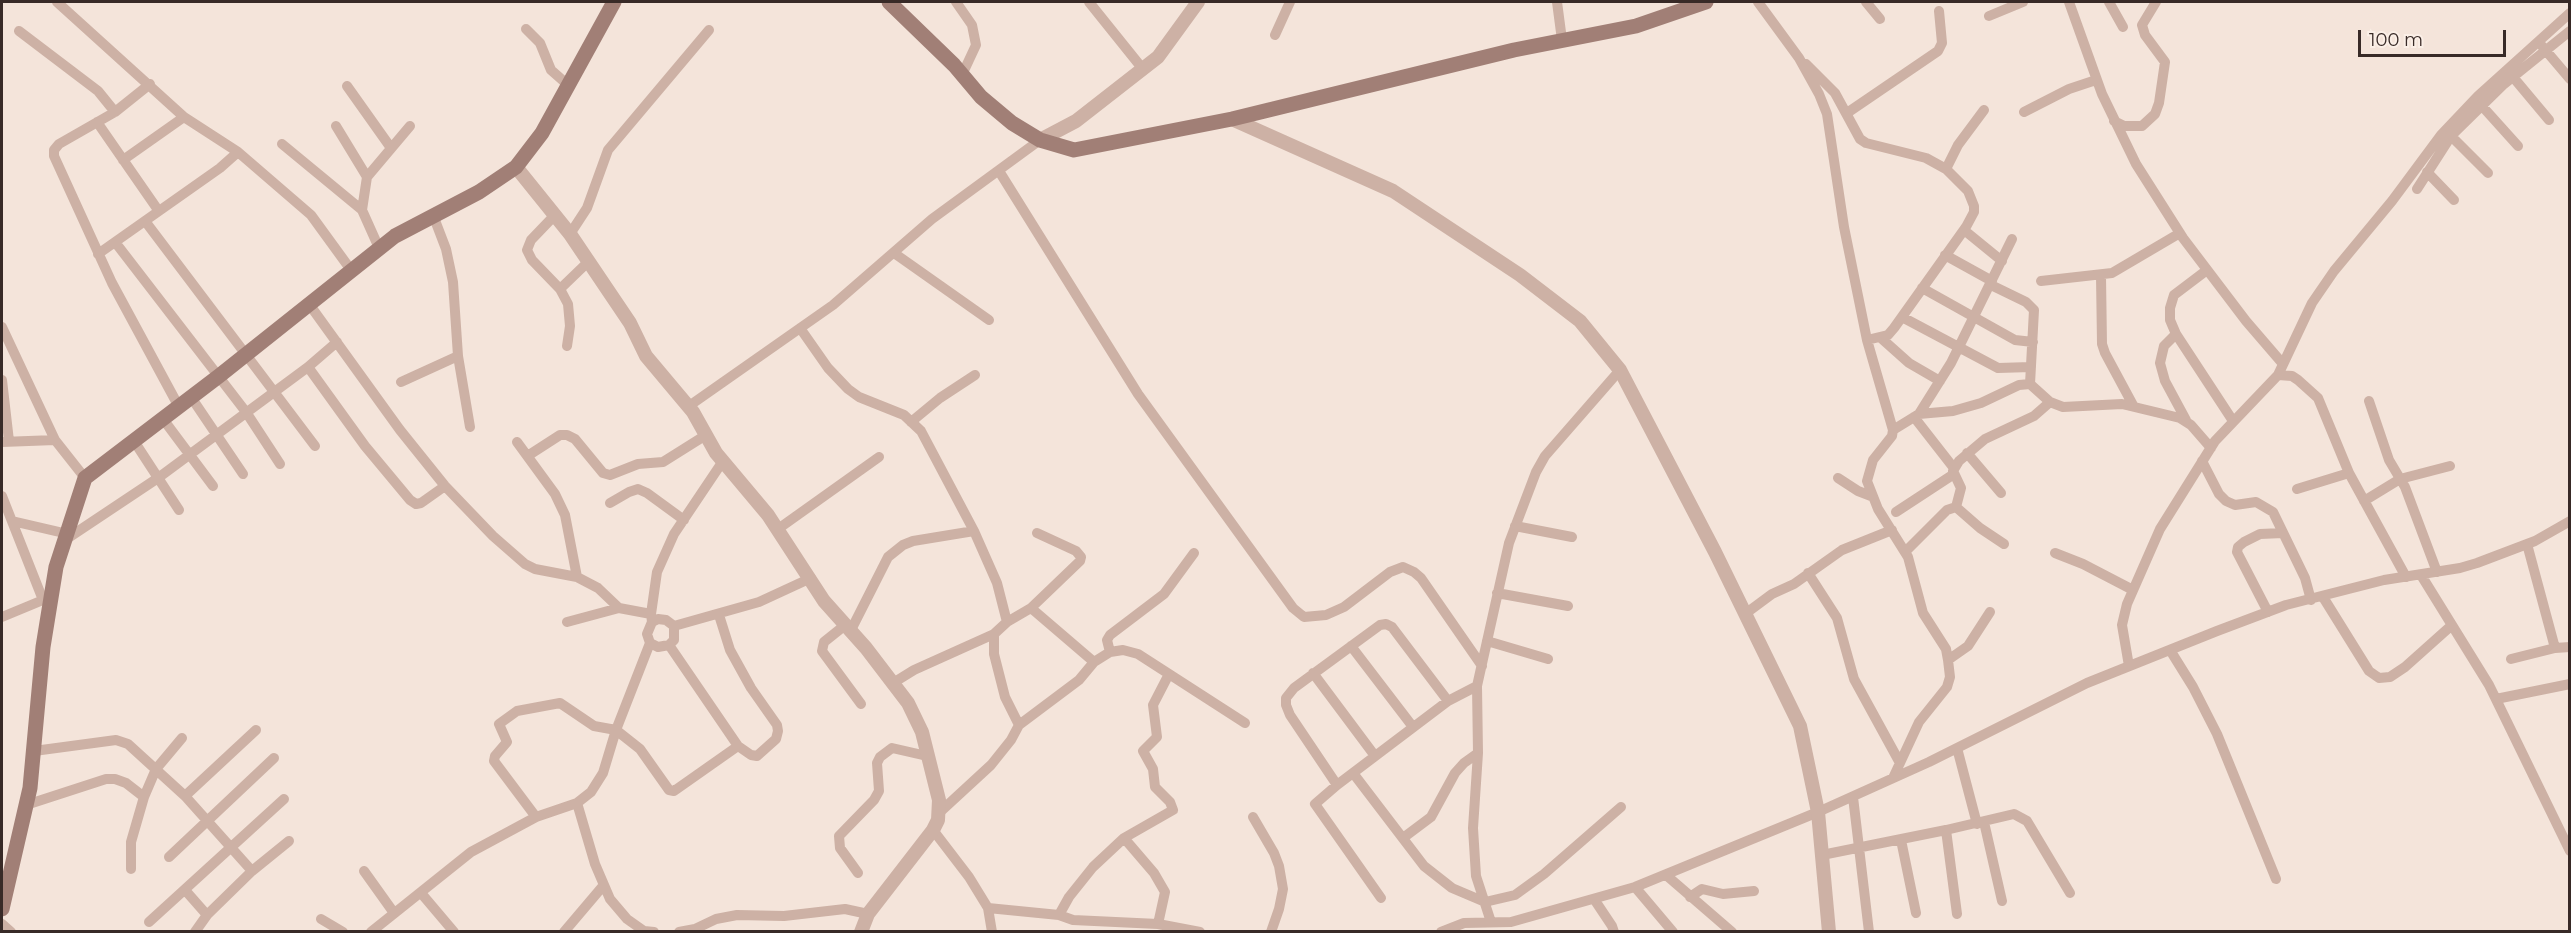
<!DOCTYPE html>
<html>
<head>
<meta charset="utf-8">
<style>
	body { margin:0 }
	#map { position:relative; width:2571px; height:933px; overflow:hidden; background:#f4e4da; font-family:Montserrat,sans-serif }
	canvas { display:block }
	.frame { position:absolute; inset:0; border:3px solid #382a27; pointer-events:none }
	.scale { position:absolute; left:2358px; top:30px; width:148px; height:27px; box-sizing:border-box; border:3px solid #382a27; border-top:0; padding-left:8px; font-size:18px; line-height:21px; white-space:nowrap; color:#382a27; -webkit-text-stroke:4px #fbefe7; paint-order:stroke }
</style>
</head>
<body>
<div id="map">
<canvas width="2571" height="933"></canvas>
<div class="frame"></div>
<div class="scale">100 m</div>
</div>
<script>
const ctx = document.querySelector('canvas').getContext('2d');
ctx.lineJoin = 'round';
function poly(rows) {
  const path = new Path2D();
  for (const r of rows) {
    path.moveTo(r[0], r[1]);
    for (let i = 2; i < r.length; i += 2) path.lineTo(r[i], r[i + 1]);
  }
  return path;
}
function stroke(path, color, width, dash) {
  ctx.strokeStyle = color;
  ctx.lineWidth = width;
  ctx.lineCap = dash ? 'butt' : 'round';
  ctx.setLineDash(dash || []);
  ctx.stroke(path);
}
stroke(poly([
	[57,2,184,117,238,152,311,215,351,270],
	[956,2,972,25,976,45,962,75],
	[1089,2,1142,68],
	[1557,2,1562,40],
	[1758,2,1799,58,1819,94,1827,114,1844,227,1867,340,1893,430,1892,436,1873,460,1867,481,1878,509,1908,557,1923,613,1946,649,1948,660,1950,677,1947,687,1919,722,1893,778],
	[1866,2,1880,19],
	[2069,2,2102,94,2136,164,2183,238,2246,321,2283,364],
	[2109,2,2123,27],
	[1989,16,2023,2],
	[526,29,540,43,551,70,568,85],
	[19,31,98,91,115,112],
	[1275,35,1290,2],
	[2542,46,2570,79],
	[1806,64,1835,93,1860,139,1866,143,1926,158,1946,169,1968,191,1974,206,1974,212,1966,227,1894,328,1888,335,1867,340],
	[2513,77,2549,120],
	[150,84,115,112,59,144,54,150,54,156,112,283,179,407],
	[347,86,391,148],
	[2482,106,2518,146],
	[2024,112,2069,89,2096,80],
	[1847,113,1938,51,1942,43,1939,11],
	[2114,121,2124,126,2142,126,2155,114,2159,103,2165,62,2145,35,2142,25,2156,2],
	[97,122,158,210],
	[336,126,367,177],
	[2447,132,2488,173],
	[282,144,362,210,379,248],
	[123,160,184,117],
	[1946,169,1958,145,1984,110],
	[999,171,1138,394,1293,608,1304,617,1326,615,1344,607,1390,572,1403,567,1414,572,1421,578,1482,666],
	[2427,172,2454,200],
	[2417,189,2451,136,2504,84,2570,31],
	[362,210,367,177,410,126],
	[433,215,446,249,453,282,458,356,470,427],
	[554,216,531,240,527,250,532,260,560,289,568,304,570,326,567,346],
	[145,221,315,446],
	[1964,230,2002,261],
	[570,234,587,208,608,150,709,30],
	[115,242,246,412,280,464],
	[894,253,989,320],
	[98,254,220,168,238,152],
	[1945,255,1992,281],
	[2207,270,2174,295,2170,308,2170,320,2176,334,2233,421],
	[2101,276,2102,344,2105,353,2133,405],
	[2041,281,2112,273,2180,233],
	[1991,285,2026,302,2034,310,2030,384],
	[1922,288,2015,340,2033,342],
	[560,289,588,262],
	[309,304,400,430,445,486,493,536,525,564,535,569,577,577,598,588,619,608,651,614],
	[1902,317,1998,368,2031,367],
	[2,327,55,440],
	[800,328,828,368,848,389,859,397,904,415,921,431,974,531,997,583,1007,622,994,634,994,654,1005,697,1019,725,1011,740,991,765,940,812],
	[2176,334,2164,346,2160,363,2165,381,2186,420],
	[1881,338,1909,363,1940,381],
	[308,367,365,446,410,500,416,504,421,503,445,486],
	[2278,375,2292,376,2298,380,2318,398,2349,473,2406,577],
	[2,380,9,441],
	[401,382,458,356],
	[191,397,243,474],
	[2369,401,2389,460,2405,487,2437,572],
	[689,406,833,305,932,219,1040,140],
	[1919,414,1953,411,1981,403,2019,385,2030,384,2050,402,2063,407,2122,404,2180,418,2191,425,2211,448],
	[1914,417,1953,467],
	[163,419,213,486],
	[911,422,940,398,975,375],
	[1893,430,1919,414,1951,363,2012,239],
	[134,441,179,510],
	[2,442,55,440,85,478],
	[517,442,555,494,565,515,577,577],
	[1967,453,2001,493],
	[529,455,560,435,567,435,575,439,603,473,610,475,638,464,663,462,706,435],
	[2202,461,2219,494,2226,501,2235,505,2256,502,2273,512,2305,578,2311,600],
	[1838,478,1858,491,1871,496],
	[2297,489,2349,473],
	[2,496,43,600,51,598],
	[2364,501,2400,479,2450,466],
	[610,503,629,492,638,489,647,493,684,520],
	[1956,507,1961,488,1953,471,1959,461,1985,439,2034,416,2050,402],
	[1896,512,1954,474],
	[12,521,68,534],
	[1515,526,1572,537],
	[778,529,879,457],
	[65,540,158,478,308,367,337,342],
	[2527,544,2555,648],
	[1905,552,1947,510,1956,507,1980,528,2004,544],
	[2055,553,2083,564,2133,590],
	[1808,573,1837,618,1854,679,1900,763],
	[2421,575,2489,685,2570,851],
	[1497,593,1568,606],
	[2323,597,2369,671,2379,678,2390,677,2405,667,2452,625],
	[1031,608,1094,662],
	[2268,612,2237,552,2238,547,2244,542,2260,534,2283,533],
	[1745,614,1772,594,1794,584,1842,550,1892,530],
	[719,615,730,650,751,688,777,725,778,731,776,739,757,756,751,755,738,746],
	[2,617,43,600],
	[567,622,619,608],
	[652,622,658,619,666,620,674,626],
	[1007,622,1031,608,1080,561,1081,557,1076,551,1037,533],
	[844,626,824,642,822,651,861,704],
	[850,632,888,557,903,545,913,541,974,531],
	[1487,641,1548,659],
	[650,643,647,634,652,622,651,614,657,572,674,534,723,461],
	[1351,646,1413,727],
	[2170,650,2193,687,2217,734,2276,879],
	[1110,652,1107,640,1110,635,1164,594,1194,553],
	[2511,659,2555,648,2570,647],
	[1948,660,1968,646,1990,612],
	[2129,666,2122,625,2127,604,2160,529,2215,441,2278,375,2312,303,2334,271,2392,201,2441,135,2478,96,2570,13],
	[1313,673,1375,756],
	[893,683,914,670,994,634],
	[1477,686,1478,753,1473,828,1476,876,1491,922],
	[2496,699,2570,684],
	[1019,725,1079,680,1094,662,1110,652,1123,650,1138,654,1245,723],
	[1957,748,1977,824],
	[34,751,116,740,128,744,185,796,252,871],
	[1353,773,1424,866,1452,888,1485,902,1515,895,1544,874,1621,807],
	[1337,785,1290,715,1286,705,1286,698,1294,688,1380,625,1386,624,1392,627,1448,701],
	[185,796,256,730],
	[1853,797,1869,932],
	[577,803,595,864,610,899,627,919,644,931,654,932],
	[26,805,106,779,115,779,126,783,144,797],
	[536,817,494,761,495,756,507,742,499,724,517,711,560,703,594,726,616,730,640,749,669,790,674,791,738,746,669,645],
	[1253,817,1274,853,1279,866,1283,889,1279,909,1271,932],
	[1984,822,2002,901],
	[933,830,969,877,988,908,992,932],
	[1946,830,1957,914],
	[1124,838,1154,873,1165,892,1158,924],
	[1403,838,1431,817,1455,773,1464,763,1478,753],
	[1901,840,1916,913],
	[1822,855,1946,830,2014,814,2027,821,2070,893],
	[169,857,274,758],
	[131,869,131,842,144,797,156,769,182,738],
	[364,871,394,913],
	[858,873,840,848,839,836,874,800,879,791,877,763,880,757,892,748,927,756],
	[1666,875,1732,932],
	[1635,887,1673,932],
	[185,890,207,915],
	[421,893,454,932],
	[1690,897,1702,889,1723,894,1754,891],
	[1381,898,1315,804,1337,785,1448,701,1477,686,1509,543,1536,472,1545,456,1620,370],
	[1594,899,1612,926,1614,932],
	[988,908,1059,915,1073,920,1158,924,1200,932],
	[1059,915,1069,897,1093,867,1124,838,1173,810,1170,802,1155,787,1153,769,1143,751,1157,737,1153,705,1169,674],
	[321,919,343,932],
	[149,922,284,799],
	[2,924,11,932],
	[195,932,207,915,252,871,289,841],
	[371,932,471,852,536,817,577,803,591,792,603,773,616,730,650,643,658,647,669,645,674,640,674,626,759,602,811,578],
	[564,932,603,886],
	[679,932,695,929,716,919,737,915,784,916,845,909,868,914],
	[1441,932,1464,923,1511,922,1635,887,1818,812,1929,762,2087,683,2217,631,2286,605,2384,580,2460,568,2477,563,2535,541,2570,521]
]), '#cdb1a5', 10);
stroke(poly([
	[1232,119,1393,191,1520,275,1580,321,1620,370,1715,552,1800,726,1818,812,1829,932],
	[1040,140,1076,121,1158,57,1198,2],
	[516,167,570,234,630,323,646,356,693,412,716,453,768,515,824,601,866,648,908,703,922,732,939,800,938,820,933,830,868,914,861,932]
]), '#cdb1a5', 14);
stroke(poly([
	[889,2,954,65,981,97,1012,123,1040,140,1074,150,1232,119,1514,50,1636,26,1706,2],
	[2,909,30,788,43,647,56,567,85,478,219,376,395,236,479,192,516,167,542,133,614,2]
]), '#a17f76', 15);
</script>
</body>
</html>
